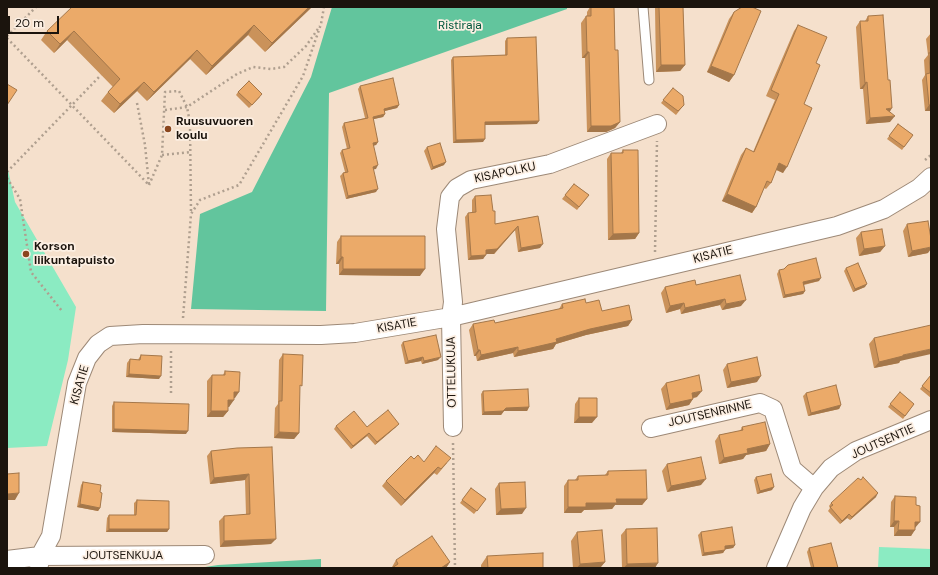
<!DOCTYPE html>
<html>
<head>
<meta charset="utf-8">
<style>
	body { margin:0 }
	#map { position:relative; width:938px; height:575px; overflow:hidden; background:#f5e0cc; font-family:"DM Sans",sans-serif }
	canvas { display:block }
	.frame { position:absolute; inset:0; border:8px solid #1b140d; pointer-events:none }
	.scale { position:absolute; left:8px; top:16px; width:51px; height:18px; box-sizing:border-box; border:2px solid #1b140d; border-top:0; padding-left:5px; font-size:12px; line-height:14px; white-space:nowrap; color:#1b140d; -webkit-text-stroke:3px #fcefe3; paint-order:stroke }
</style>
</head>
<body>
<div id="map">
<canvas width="938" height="575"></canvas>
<div class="frame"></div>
<div class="scale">20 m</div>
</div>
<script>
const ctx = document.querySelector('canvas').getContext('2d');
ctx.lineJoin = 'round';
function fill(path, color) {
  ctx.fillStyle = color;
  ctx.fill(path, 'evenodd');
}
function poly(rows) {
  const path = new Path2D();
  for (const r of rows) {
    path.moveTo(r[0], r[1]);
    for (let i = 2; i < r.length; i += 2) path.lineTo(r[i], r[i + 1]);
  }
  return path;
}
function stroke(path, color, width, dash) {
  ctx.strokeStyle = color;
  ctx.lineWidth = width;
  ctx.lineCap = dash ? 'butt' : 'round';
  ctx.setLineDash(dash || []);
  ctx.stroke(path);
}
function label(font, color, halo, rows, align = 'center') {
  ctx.font = font + ' "DM Sans",sans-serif';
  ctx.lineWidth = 3.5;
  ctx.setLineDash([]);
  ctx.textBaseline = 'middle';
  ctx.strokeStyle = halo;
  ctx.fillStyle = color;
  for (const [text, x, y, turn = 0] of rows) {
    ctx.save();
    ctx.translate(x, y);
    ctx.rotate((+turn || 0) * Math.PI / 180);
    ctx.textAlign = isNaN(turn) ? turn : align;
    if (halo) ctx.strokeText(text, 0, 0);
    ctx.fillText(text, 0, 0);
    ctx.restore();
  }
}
fill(poly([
	[7,165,15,202,76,307,68,360,47,446,7,448],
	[879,547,931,549,931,568,878,568]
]), '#8bebc2');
fill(poly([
	[332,7,567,7,567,9,329,93,326,311,191,309,200,214,252,192,311,77],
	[321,559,321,568,199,568,218,565]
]), '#62c59d');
const lane = poly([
	[643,7,649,80]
]);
const street = poly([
	[453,427,451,317,453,302,446,229,450,197,457,188,471,180,550,164,657,124],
	[651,428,760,403,773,409,792,469,814,488],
	[7,560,40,556,51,536,77,383,87,358,98,344,110,336,143,334,321,335,355,333,451,317,837,226,884,209,919,188,931,177],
	[39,565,40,556,205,555],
	[776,568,802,508,814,488,831,468,856,451,931,420]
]);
stroke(lane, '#9d8977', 11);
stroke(street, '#9d8977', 20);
stroke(poly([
	[7,36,36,7],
	[7,38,149,185],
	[137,103,145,145,149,185],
	[165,110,187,107,237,74,253,67,271,69,284,67,306,46,320,26],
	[162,155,191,152],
	[925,160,931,155],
	[7,172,101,75],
	[7,178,20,199,31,272,62,311],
	[149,185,162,155,165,92,179,91,187,107,190,123,191,213],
	[655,252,657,141],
	[183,318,191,214,200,200,239,185,303,76,321,24,324,7],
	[171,351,171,395],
	[453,443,455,568]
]), '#af9f8f', 2.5, [2, 3]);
stroke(lane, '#fff', 9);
stroke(street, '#fff', 18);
fill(poly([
	[312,7,265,52,248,35,206,75,190,59,147,101,137,91,114,113,101,101,108,92,113,87,67,40,54,53,41,40,47,31],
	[590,7,614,7,615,50,620,122,615,128,606,132,587,132,585,58,582,58,581,23,586,16,587,16,587,12],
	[655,7,683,7,685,65,680,71,656,72],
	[734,12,734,75,729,82,707,72,729,19],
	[868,16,890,112,890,122,866,124,863,89,860,89,856,27,860,21,865,21],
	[798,25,816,63,783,173,776,170,771,183,766,189,764,188,756,207,752,213,722,201,741,155,746,148,753,152,775,100,766,96,794,31],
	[931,33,931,111,925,111,922,80,925,75,924,60,928,55,926,39],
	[507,38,537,124,485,125,483,142,453,143,451,60,453,57,505,55,505,41],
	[360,86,399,105,397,108,384,111,385,114,383,117,373,119,378,142,376,145,373,146,376,169,373,169,376,192,346,199,340,176,343,173,345,172,340,153,342,150,347,149,342,127,344,123,365,118,358,89],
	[673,88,684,105,676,115,661,103],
	[238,92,260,97,249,108,236,95],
	[898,124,913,135,902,150,887,139],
	[427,147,444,165,431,170,424,151],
	[623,150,639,233,635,239,608,240,607,159,611,153,621,153],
	[574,184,589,195,577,210,562,199],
	[475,196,493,211,495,224,538,216,540,248,518,252,515,230,494,254,486,254,483,259,468,260,465,217,468,213,472,213,472,200],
	[907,224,928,253,908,257,903,231],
	[861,232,885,246,880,252,859,256,856,238],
	[341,236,420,276,339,275,339,264,336,264,337,242],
	[846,268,865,287,853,292,844,271],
	[779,270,819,281,804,285,805,291,803,294,783,298,777,274],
	[696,285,741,306,722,310,720,305,681,314,680,309,666,313,661,293,665,287],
	[586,303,602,311,632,320,628,326,586,335,556,344,553,349,514,357,513,353,477,361,476,356,474,356,469,330,473,324,495,323,559,309,562,304],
	[874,338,900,361,899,363,874,368,869,344],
	[403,342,438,360,422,364,421,361,405,364,401,345],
	[283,354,299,433,294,439,274,438,275,408,278,404,279,360],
	[141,355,159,379,126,377,127,363,130,359,138,360,139,358],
	[727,364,757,382,727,388,723,370],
	[225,371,235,398,234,398,229,407,228,407,228,411,223,417,207,417,207,381,212,375,223,375],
	[931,375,931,398,920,389],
	[666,383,697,397,693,398,689,405,666,410,661,389],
	[483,391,529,407,527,411,504,411,501,415,482,415,481,394],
	[900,392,914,404,903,419,888,407],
	[806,393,841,405,839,409,808,416,803,396],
	[579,398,592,423,574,423,575,404],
	[114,402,186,434,112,432,112,406],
	[336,426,367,427,396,427,375,445,367,436,351,449,334,429],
	[742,427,770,444,766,451,746,455,743,459,719,464,715,441,719,435,740,431],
	[272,447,271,544,220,547,219,521,224,516,246,515,245,480,210,484,207,456,211,451],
	[414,459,424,462,447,463,437,475,434,473,401,506,382,486,386,481],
	[667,464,701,485,667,492,662,471],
	[608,471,647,499,642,505,615,505,612,509,584,510,581,513,564,513,564,486,568,480,575,480,578,476,605,475],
	[756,477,772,490,757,494,754,480],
	[83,482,100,492,100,508,98,511,77,507,81,485],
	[499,483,522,514,496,515,495,489],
	[471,488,486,499,474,514,460,503],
	[895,496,915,528,911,536,894,536,894,527,890,527,891,502],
	[876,497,850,520,847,518,840,524,828,511,830,508,829,506,831,503],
	[137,500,169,529,167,532,106,532,107,518,109,515,134,515,134,503],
	[626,529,655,568,622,568,621,535],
	[577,532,605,562,600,568,573,568,571,541],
	[701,532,735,545,733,548,725,549,723,553,702,556,698,535],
	[809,548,838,568,811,568,807,552],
	[487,556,543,568,481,568,481,565],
	[396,560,450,562,446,568,392,568,392,567]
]), '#ca925a');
fill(poly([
	[309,7,312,7,265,52,272,43],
	[254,25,248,35,206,75,212,66],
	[74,31,67,40,54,53,60,44],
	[197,50,190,59,147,101,154,92],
	[587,52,589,52,585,58,582,58],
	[661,65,685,65,680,71,656,72],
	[711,66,734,75,729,82,707,72],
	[144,82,137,91,114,113,120,104],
	[867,82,863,89,860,89,865,83],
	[399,105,397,108,381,112,384,109],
	[929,105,931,105,931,111,925,111],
	[892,108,888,115,886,109],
	[385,114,383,117,370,120,373,117],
	[895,116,890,122,866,124,870,118],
	[539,121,537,124,482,125,485,122],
	[620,122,615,128,606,132,587,132,591,126],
	[485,139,483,142,453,143,456,140],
	[378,142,376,145,370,146,373,143],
	[446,162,444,165,431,170,433,167],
	[779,163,787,167,783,173,775,169],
	[378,165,376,169,370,170,373,167],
	[378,189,376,192,346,199,348,196],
	[727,194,756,207,752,213,722,201],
	[518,226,515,230,494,254,483,254,486,250],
	[639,233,635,239,608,240,613,234],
	[543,244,540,248,518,252,521,248],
	[885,246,880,252,859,256,864,249],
	[931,247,931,249,928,253,908,257,912,251],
	[486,255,483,259,468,260,471,256],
	[341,257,343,257,339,264,336,264],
	[343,269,425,269,420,276,339,275],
	[821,278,819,281,801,285,803,282],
	[867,284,865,287,853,292,855,289],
	[805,291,803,294,783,298,785,295],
	[725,299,720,305,681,314,685,308],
	[746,300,741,306,722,310,726,304],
	[684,303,680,309,666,313,670,306],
	[632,320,628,326,586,335,556,344,553,349,514,357,518,351,556,339,590,329],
	[518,347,513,353,477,361,481,355],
	[931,349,931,354,900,361,899,363,874,368,879,362,903,355],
	[478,350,480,350,476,356,474,356],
	[423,357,421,361,405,364,408,361],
	[441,357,438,360,422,364,424,361],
	[129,374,161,376,159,379,126,377],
	[761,376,757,382,727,388,731,382],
	[702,391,697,397,688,399,692,393],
	[234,392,239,392,235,398,229,398],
	[693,399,689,405,666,410,670,404],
	[228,400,234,400,229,407,224,406],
	[841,405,839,409,808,416,811,413],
	[529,407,527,411,504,411,501,415,482,415,484,412,506,408],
	[211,411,228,411,223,417,207,417],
	[579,417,597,417,592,423,574,423],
	[399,424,396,427,375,445,377,442],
	[114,429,188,431,186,434,112,432],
	[279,432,299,433,294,439,274,438],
	[369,433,367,436,351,449,353,446],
	[770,444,766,451,746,455,743,459,719,464,724,458,747,449],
	[438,467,434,473,401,506,405,500],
	[249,474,245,480,210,484,214,478],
	[706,479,701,485,667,492,671,486],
	[774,487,772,490,757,494,760,491],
	[19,493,15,500,7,500,7,494],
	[878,493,876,497,850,520,852,517],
	[616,499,647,499,642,505,615,505,612,509,584,510,581,513,564,513,568,507,586,503],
	[80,504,100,508,98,511,77,507],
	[526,508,522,514,496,515,501,509],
	[849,514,847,518,840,524,842,521],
	[894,521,899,521,894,527,890,527],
	[915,522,920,522,915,528],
	[109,529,169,529,167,532,106,532],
	[898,530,915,530,911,536,894,536],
	[276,539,271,544,220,547,224,541],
	[735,545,733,548,722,550,725,546],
	[725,550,723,553,702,556,704,553],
	[450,562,446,568,441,568],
	[605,562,600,568,577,568,580,564],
	[658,563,655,568,624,568,627,564]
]), '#a4774a');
const building = poly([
	[72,7,309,7,272,43,254,25,212,66,197,50,154,92,144,82,120,104,108,92,120,79,74,31,60,44,47,31,72,7],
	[591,7,614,7,615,50,618,50,620,122,611,126,591,126,589,52,587,52,586,16,591,16,591,7],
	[659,7,683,7,685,65,661,65,659,7],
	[742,7,752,7,761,11,734,75,711,66,734,12,742,7],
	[883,15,888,80,890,80,892,108,886,109,895,116,870,118,867,82,865,83,860,21,868,21,868,16,883,15],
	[798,25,827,37,816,63,820,65,804,104,812,108,787,167,779,163,771,183,767,181,756,207,727,194,746,148,754,152,779,94,771,90,798,25],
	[536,37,539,121,485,122,485,139,456,140,453,57,507,55,507,38,536,37],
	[929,53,931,53,931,105,929,105,926,74,930,73,929,53],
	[393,78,399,105,384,109,385,114,373,117,378,142,373,143,378,165,373,167,378,189,348,196,343,173,348,172,342,150,350,148,344,123,368,118,360,86,393,78],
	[249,81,262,94,252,105,238,92,249,81],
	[7,84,17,90,7,105,7,84],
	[673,88,683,96,684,105,678,111,663,100,673,88],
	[898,124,913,135,904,147,889,136,898,124],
	[440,143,446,162,433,167,427,147,440,143],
	[623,150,638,150,639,233,613,234,611,153,623,153,623,150],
	[574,184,589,195,579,207,565,195,574,184],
	[491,195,493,211,495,211,495,224,538,216,543,244,521,248,518,226,497,249,486,250,486,255,471,256,468,213,476,212,475,196,491,195],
	[928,221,931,239,931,247,912,251,907,224,928,221],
	[882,229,885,246,864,249,861,232,882,229],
	[341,236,425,236,425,269,343,269,343,257,341,257,341,236],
	[816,258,821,278,803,282,805,291,785,295,779,270,784,269,788,265,816,258],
	[858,263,867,284,855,289,846,268,858,263],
	[740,275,746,300,726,304,725,299,685,308,684,303,670,306,665,287,695,280,696,285,740,275],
	[585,299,586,303,599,300,602,311,629,305,632,320,590,329,556,339,557,342,518,351,518,347,481,355,480,350,478,350,473,324,494,320,495,323,563,308,562,304,585,299],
	[931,325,931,349,903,355,903,356,879,362,874,338,931,325],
	[436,335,441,357,424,361,423,357,408,361,403,342,436,335],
	[283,354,303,355,302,386,300,385,299,433,279,432,279,401,282,401,283,354],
	[141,355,162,356,161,376,129,374,130,359,140,360,141,355],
	[757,357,761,376,731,382,727,364,757,357],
	[225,371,240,372,239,392,234,392,234,400,228,400,228,411,211,411,212,375,225,375,225,371],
	[699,375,702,391,692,393,693,399,670,404,666,383,699,375],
	[931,375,931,393,922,386,931,375],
	[836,385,841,405,811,413,806,393,836,385],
	[528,389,529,407,506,408,503,411,484,412,483,391,528,389],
	[900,392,914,404,905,416,890,404,900,392],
	[579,398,597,398,597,417,579,417,579,398],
	[114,402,189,404,188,431,114,429,114,402],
	[388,410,399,424,377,442,369,433,353,446,336,426,354,411,367,427,388,410],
	[765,422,770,444,747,449,748,453,724,458,719,435,743,430,742,427,765,422],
	[436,446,451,458,441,469,438,467,405,500,386,481,411,456,414,459,418,455,424,462,436,446],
	[272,447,276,539,224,541,224,516,250,514,249,474,214,478,211,451,237,448,272,447],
	[701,457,706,479,671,486,667,464,701,457],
	[646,470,647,499,616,499,617,503,586,503,586,507,568,507,568,480,578,480,578,476,608,475,608,471,646,470],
	[19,473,19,493,7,494,7,474,19,473],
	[771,474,774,487,760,491,756,477,771,474],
	[863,477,878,493,852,517,849,514,842,521,830,507,833,505,831,503,858,478,861,480,863,477],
	[83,482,101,485,100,492,102,493,100,508,80,504,83,482],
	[525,482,526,508,501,509,499,483,525,482],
	[471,488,486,499,477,511,462,500,471,488],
	[895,496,916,497,916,505,920,506,920,522,915,522,915,530,898,530,899,521,894,521,895,496],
	[137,500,169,501,169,529,109,529,109,515,136,515,137,500],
	[732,527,735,545,725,546,725,550,704,553,701,532,732,527],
	[657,528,658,563,627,564,626,529,657,528],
	[602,530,605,562,580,564,577,532,602,530],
	[432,536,450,562,441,568,392,568,398,564,396,560,432,536],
	[831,543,838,568,814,568,809,548,831,543],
	[543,553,543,568,488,568,487,556,543,553]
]);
fill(building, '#ebaa69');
stroke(building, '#a4774a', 1);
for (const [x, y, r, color] of [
	[168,129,4,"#8b461d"],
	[26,254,4,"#8b461d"]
]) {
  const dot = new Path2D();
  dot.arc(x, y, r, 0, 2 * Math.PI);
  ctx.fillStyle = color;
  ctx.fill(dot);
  stroke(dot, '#fcefe3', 1.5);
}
label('12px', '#01573c', '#fcefe3', [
	["Ristiraja",460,26]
]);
label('bold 12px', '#1b140d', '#fcefe3', [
	["Ruusuvuoren",176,122],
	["koulu",176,136],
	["Korson",34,247],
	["liikuntapuisto",34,261]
], 'left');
label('12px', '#1b140d', '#fcefe3', [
	["KISAPOLKU",505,173,-12],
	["KISATIE",713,255,-14],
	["KISATIE",397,326,-10],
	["OTTELUKUJA",452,372,-91],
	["KISATIE",80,385,-74],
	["JOUTSENRINNE",710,414,-13],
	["JOUTSENTIE",883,442,-24],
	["JOUTSENKUJA",123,556]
]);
</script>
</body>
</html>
